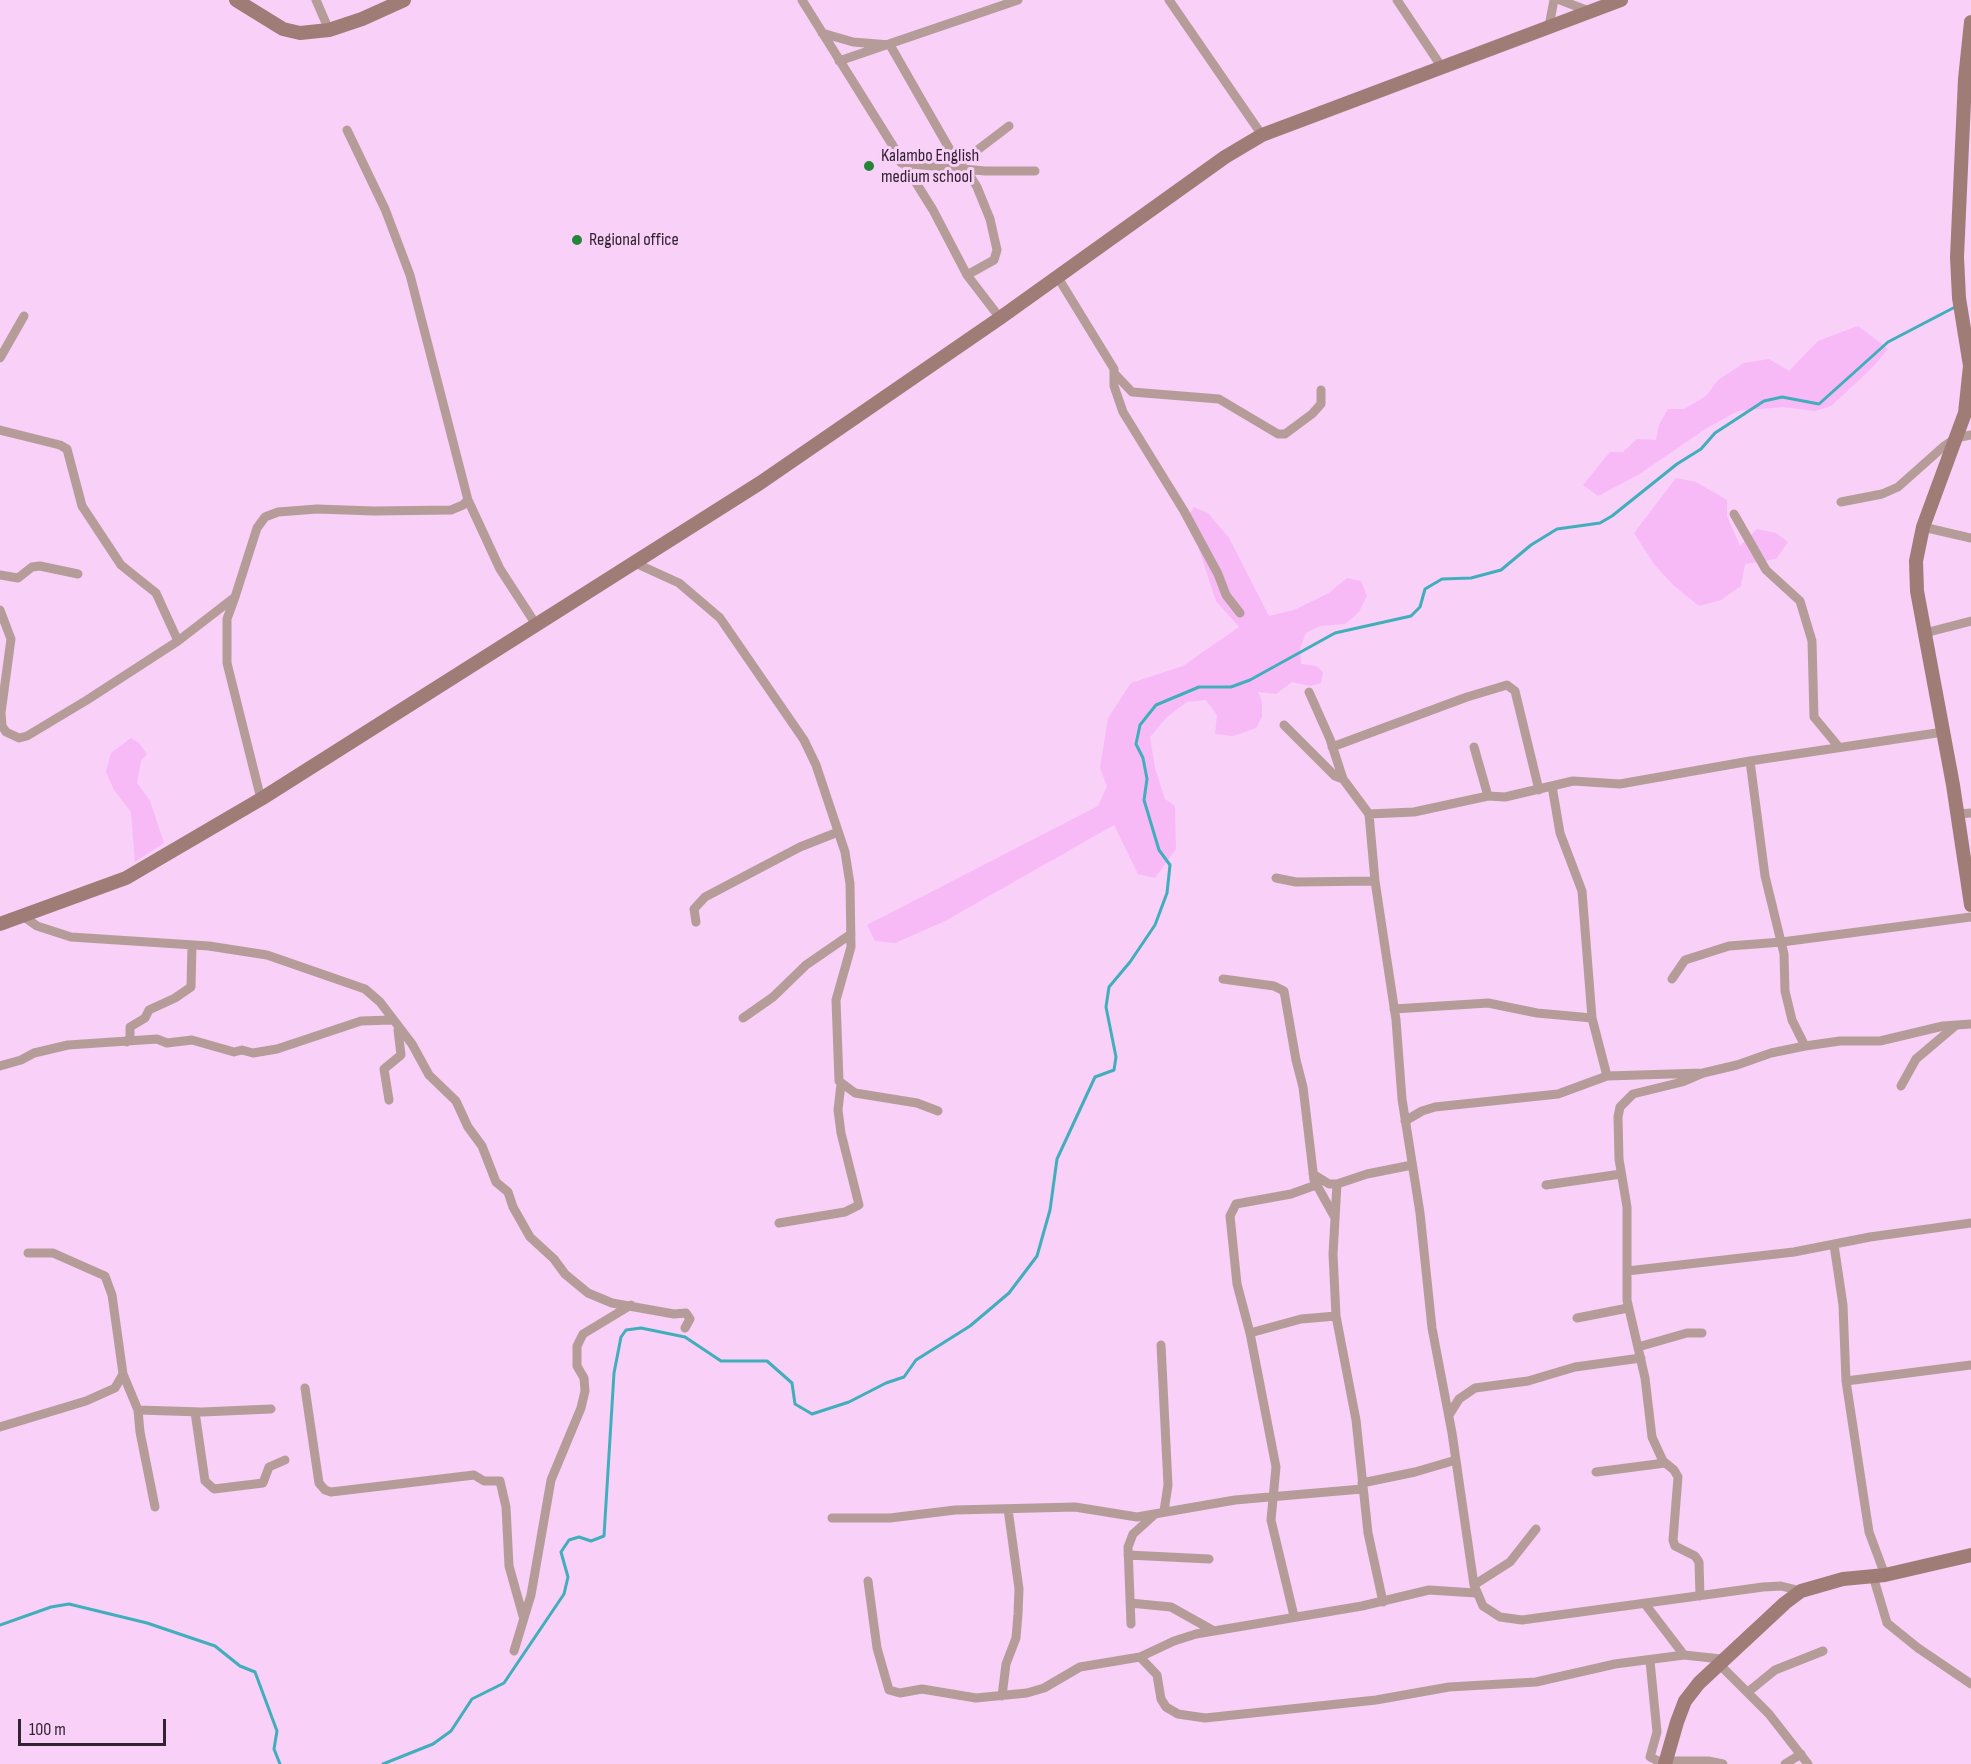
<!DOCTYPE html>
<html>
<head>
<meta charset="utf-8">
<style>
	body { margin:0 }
	#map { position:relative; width:1971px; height:1764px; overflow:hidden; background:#f8d0f8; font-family:"Sofia Sans Condensed",sans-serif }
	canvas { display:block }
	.scale { position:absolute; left:18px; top:1719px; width:148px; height:27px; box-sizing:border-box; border:3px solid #322332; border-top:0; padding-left:8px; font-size:18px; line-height:21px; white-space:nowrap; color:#322332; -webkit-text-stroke:4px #f8d0f8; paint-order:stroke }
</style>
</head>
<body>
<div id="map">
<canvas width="1971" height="1764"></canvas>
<div class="scale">100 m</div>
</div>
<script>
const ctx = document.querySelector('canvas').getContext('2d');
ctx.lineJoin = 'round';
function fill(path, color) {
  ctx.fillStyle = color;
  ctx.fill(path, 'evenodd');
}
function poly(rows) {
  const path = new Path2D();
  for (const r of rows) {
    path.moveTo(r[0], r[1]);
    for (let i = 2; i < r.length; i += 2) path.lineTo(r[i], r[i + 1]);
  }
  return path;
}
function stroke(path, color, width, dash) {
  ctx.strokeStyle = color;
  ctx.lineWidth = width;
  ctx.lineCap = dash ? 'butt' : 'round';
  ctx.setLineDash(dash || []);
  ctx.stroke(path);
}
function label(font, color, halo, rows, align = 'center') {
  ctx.font = font + ' "Sofia Sans Condensed",sans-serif';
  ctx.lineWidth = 6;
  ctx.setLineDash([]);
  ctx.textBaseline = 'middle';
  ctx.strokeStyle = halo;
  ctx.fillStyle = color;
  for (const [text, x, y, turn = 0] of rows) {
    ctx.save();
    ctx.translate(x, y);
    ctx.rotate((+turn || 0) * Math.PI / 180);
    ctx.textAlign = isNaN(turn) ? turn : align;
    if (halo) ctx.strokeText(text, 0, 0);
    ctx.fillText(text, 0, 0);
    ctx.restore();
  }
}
fill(poly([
	[1858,326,1888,349,1872,368,1831,406,1815,411,1783,407,1738,411,1707,428,1638,475,1598,496,1583,485,1610,452,1623,452,1637,439,1656,440,1659,425,1668,409,1684,409,1706,396,1718,380,1744,363,1769,359,1789,371,1818,341],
	[1676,478,1696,482,1727,500,1727,516,1740,546,1757,529,1776,533,1788,542,1776,559,1745,564,1741,586,1721,600,1699,606,1673,585,1654,564,1634,533],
	[1194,507,1208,513,1229,538,1269,616,1294,610,1329,593,1347,578,1361,581,1367,596,1359,612,1345,624,1320,626,1306,633,1300,648,1301,664,1316,666,1323,672,1321,683,1310,686,1292,682,1276,694,1258,692,1262,702,1262,717,1256,728,1233,736,1215,734,1217,715,1206,700,1187,702,1167,717,1150,737,1155,768,1165,799,1175,806,1176,849,1155,878,1138,874,1114,825,945,921,895,943,875,941,867,925,1098,806,1107,786,1100,768,1108,718,1131,683,1183,666,1239,627,1216,601,1188,516],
	[131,738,139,743,147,754,141,761,137,783,150,801,164,843,135,862,131,812,114,790,106,772,111,753]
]), '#f7baf7');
stroke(poly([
	[0,1625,51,1607,69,1604,147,1623,215,1646,240,1666,255,1672,277,1731,274,1749,280,1764],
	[383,1764,433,1744,451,1731,472,1699,504,1683,564,1594,568,1577,561,1552,569,1540,579,1537,591,1541,604,1536,614,1373,621,1337,626,1330,641,1328,685,1337,721,1361,767,1361,792,1383,795,1404,812,1414,849,1402,886,1383,904,1377,916,1360,970,1326,1009,1293,1037,1256,1050,1210,1057,1159,1095,1077,1114,1070,1116,1057,1106,1007,1109,987,1130,962,1155,925,1167,893,1170,865,1159,850,1144,800,1147,779,1143,758,1136,744,1140,725,1156,705,1199,687,1231,687,1250,680,1335,633,1411,616,1420,607,1425,589,1442,579,1471,578,1501,570,1531,545,1557,529,1600,523,1612,516,1677,464,1701,449,1715,433,1764,401,1782,397,1819,404,1888,342,1957,306]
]), '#41aebb', 3);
stroke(poly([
	[316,0,329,30],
	[802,0,933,210,967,275,1000,318],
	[1169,0,1262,135],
	[1397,0,1443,69],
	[1560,0,1589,11],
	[1549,26,1554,0],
	[822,33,853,42,890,45,961,169],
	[839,61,1018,0],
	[347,130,385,209,410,275,468,500,500,569,537,626],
	[901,163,985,171,1035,171],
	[959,164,1009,126],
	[966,169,977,187,990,219,997,250,994,260,967,275],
	[1057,276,1114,369,1114,386,1123,412,1184,511,1218,574,1226,595,1240,613],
	[0,358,24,316],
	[1114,373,1132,392,1219,399,1278,434,1285,434,1312,414,1321,404,1321,390],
	[0,430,60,445,67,449,82,506,121,565,156,593,178,641],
	[1841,502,1882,494,1898,487,1943,447,1956,438,1971,435],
	[1734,514,1766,570,1800,601,1812,641,1814,717,1838,746],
	[1923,527,1971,538],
	[635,563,679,583,720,618,804,740,816,765,845,852,850,884,851,947,836,1000,839,1081,855,1093,917,1103,938,1111],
	[0,575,18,578,32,567,40,566,78,574],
	[235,597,227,619,227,663,261,799],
	[0,610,11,639,1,713,2,726,6,732,19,738,27,736,87,700,178,641,235,597,257,528,265,517,278,512,317,509,374,511,451,510,463,505,468,500],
	[1925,633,1971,621],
	[1309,692,1330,739,1343,779,1369,814],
	[1284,725,1335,776,1343,779],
	[1332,747,1467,697,1507,685,1515,691,1539,790],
	[1474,747,1488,796],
	[1750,761,1765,876,1784,954,1785,991,1792,1020,1805,1046],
	[1552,786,1560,833,1582,891,1592,1018,1607,1076],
	[1957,814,1971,813],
	[1276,878,1296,882,1375,881],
	[23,916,37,926,71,937,209,946,267,955,365,989,380,1002,412,1044,429,1075,456,1101,468,1127,482,1146,496,1182,508,1192,513,1207,530,1237,554,1259,565,1274,588,1293,612,1303,674,1314,686,1313,690,1319,685,1328],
	[696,922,694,909,705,897,800,847,838,832],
	[1223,979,1274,986,1284,991,1296,1060,1303,1087,1314,1180,1334,1216],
	[1672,979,1685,960,1729,946,1782,942,1971,917],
	[1394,1009,1488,1003,1537,1013,1592,1018],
	[743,1018,773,997,806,965,851,934],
	[127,1042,130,1037,130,1027,145,1018,149,1010,175,998,191,987,192,945],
	[0,1066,21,1060,34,1053,68,1045,157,1039,167,1043,192,1040,234,1052,242,1050,253,1053,277,1049,361,1021,392,1020],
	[1901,1086,1916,1059,1955,1026],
	[389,1100,384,1069,401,1055,398,1030],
	[1405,1121,1422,1111,1435,1107,1558,1094,1607,1076,1703,1073,1737,1065,1771,1053,1805,1046,1840,1041,1880,1041,1943,1026,1971,1024],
	[1313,1174,1329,1184,1337,1184,1367,1174,1412,1165],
	[1337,1184,1333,1254,1336,1316,1356,1420,1368,1533,1383,1602],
	[1546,1185,1621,1174],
	[779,1223,845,1212,859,1205,841,1133,838,1110,841,1084],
	[1834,1245,1843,1305,1846,1381,1869,1532,1885,1575],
	[1627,1271,1794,1252,1870,1237,1971,1223],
	[1577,1318,1628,1308],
	[1250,1333,1301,1319,1336,1316],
	[1161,1345,1168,1485,1164,1511],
	[1638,1347,1687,1333,1702,1333],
	[123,1374,138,1410,140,1432,155,1507],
	[1846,1381,1971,1365],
	[305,1388,319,1483,325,1490,331,1492,474,1475,484,1481,500,1481,506,1507,509,1566,523,1616],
	[138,1410,202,1412,271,1409],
	[195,1412,205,1481,214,1489,263,1483,269,1467,285,1460],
	[1449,1415,1459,1399,1475,1388,1528,1381,1575,1367,1641,1358],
	[0,1427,86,1401,115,1388,123,1374,112,1295,105,1276,53,1253,28,1253],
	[1596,1472,1665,1463],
	[1362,1483,1415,1472,1456,1460],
	[832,1518,890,1518,955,1510,1075,1507,1137,1517,1235,1500,1362,1489],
	[1128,1555,1209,1559],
	[1873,1576,1887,1623,1918,1648,1971,1684],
	[868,1581,877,1648,889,1690,900,1693,922,1689,976,1698,1027,1693,1044,1688,1080,1667,1140,1657,1174,1641,1196,1634,1362,1606,1429,1590,1476,1593],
	[1474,1585,1510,1562,1536,1529],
	[1801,1591,1781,1586,1763,1587,1522,1620,1500,1617,1483,1606,1474,1585,1452,1433,1432,1328,1420,1213,1402,1099,1396,1020,1375,881,1369,814,1414,812,1488,796,1505,797,1573,781,1620,784,1750,761,1943,732],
	[1700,1596,1699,1562,1695,1556,1675,1546,1673,1540,1678,1477,1674,1470,1663,1461,1652,1437,1645,1378,1627,1300,1627,1207,1619,1159,1618,1117,1620,1107,1633,1094,1682,1082,1703,1073],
	[1130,1603,1171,1607,1214,1631],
	[1645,1604,1684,1655],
	[1294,1616,1271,1520,1276,1467,1250,1333,1237,1284,1230,1216,1236,1204,1291,1194,1316,1185],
	[1131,1624,1128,1547,1133,1534,1153,1516],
	[514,1651,531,1595,551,1480,581,1408,585,1391,584,1378,577,1366,577,1346,583,1334,631,1305],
	[1140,1657,1157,1675,1161,1699,1166,1707,1178,1714,1205,1718,1376,1700,1449,1687,1536,1682,1615,1664,1684,1655,1721,1659],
	[1650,1661,1657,1732,1650,1757,1665,1764],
	[1718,1663,1769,1714,1808,1764],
	[1748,1692,1775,1670,1823,1651],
	[1002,1696,1006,1664,1016,1638,1018,1614,1019,1589,1008,1509],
	[1666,1761,1708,1761,1723,1764],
	[1785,1764,1801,1754]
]), '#b69c99', 9);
stroke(poly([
	[236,0,283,29,300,33,329,30,362,19,404,0],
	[1971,22,1965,79,1957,257,1959,298,1970,366,1965,413,1923,527,1916,561,1917,591,1953,785,1971,905],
	[0,924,126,878,261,799,760,483,1000,318,1225,157,1262,135,1621,0],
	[1665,1764,1677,1722,1685,1701,1699,1683,1785,1603,1801,1591,1843,1579,1885,1575,1971,1555]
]), '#a07c77', 14);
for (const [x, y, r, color] of [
	[869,166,6,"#248537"],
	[577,240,6,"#248537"]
]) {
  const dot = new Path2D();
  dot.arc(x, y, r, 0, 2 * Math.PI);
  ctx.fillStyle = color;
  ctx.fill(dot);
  stroke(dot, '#f8d0f8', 2);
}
label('18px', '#322332', '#f8d0f8', [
	["Kalambo English",881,156],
	["medium school",881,177],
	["Regional office",589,240]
], 'left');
</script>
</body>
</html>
